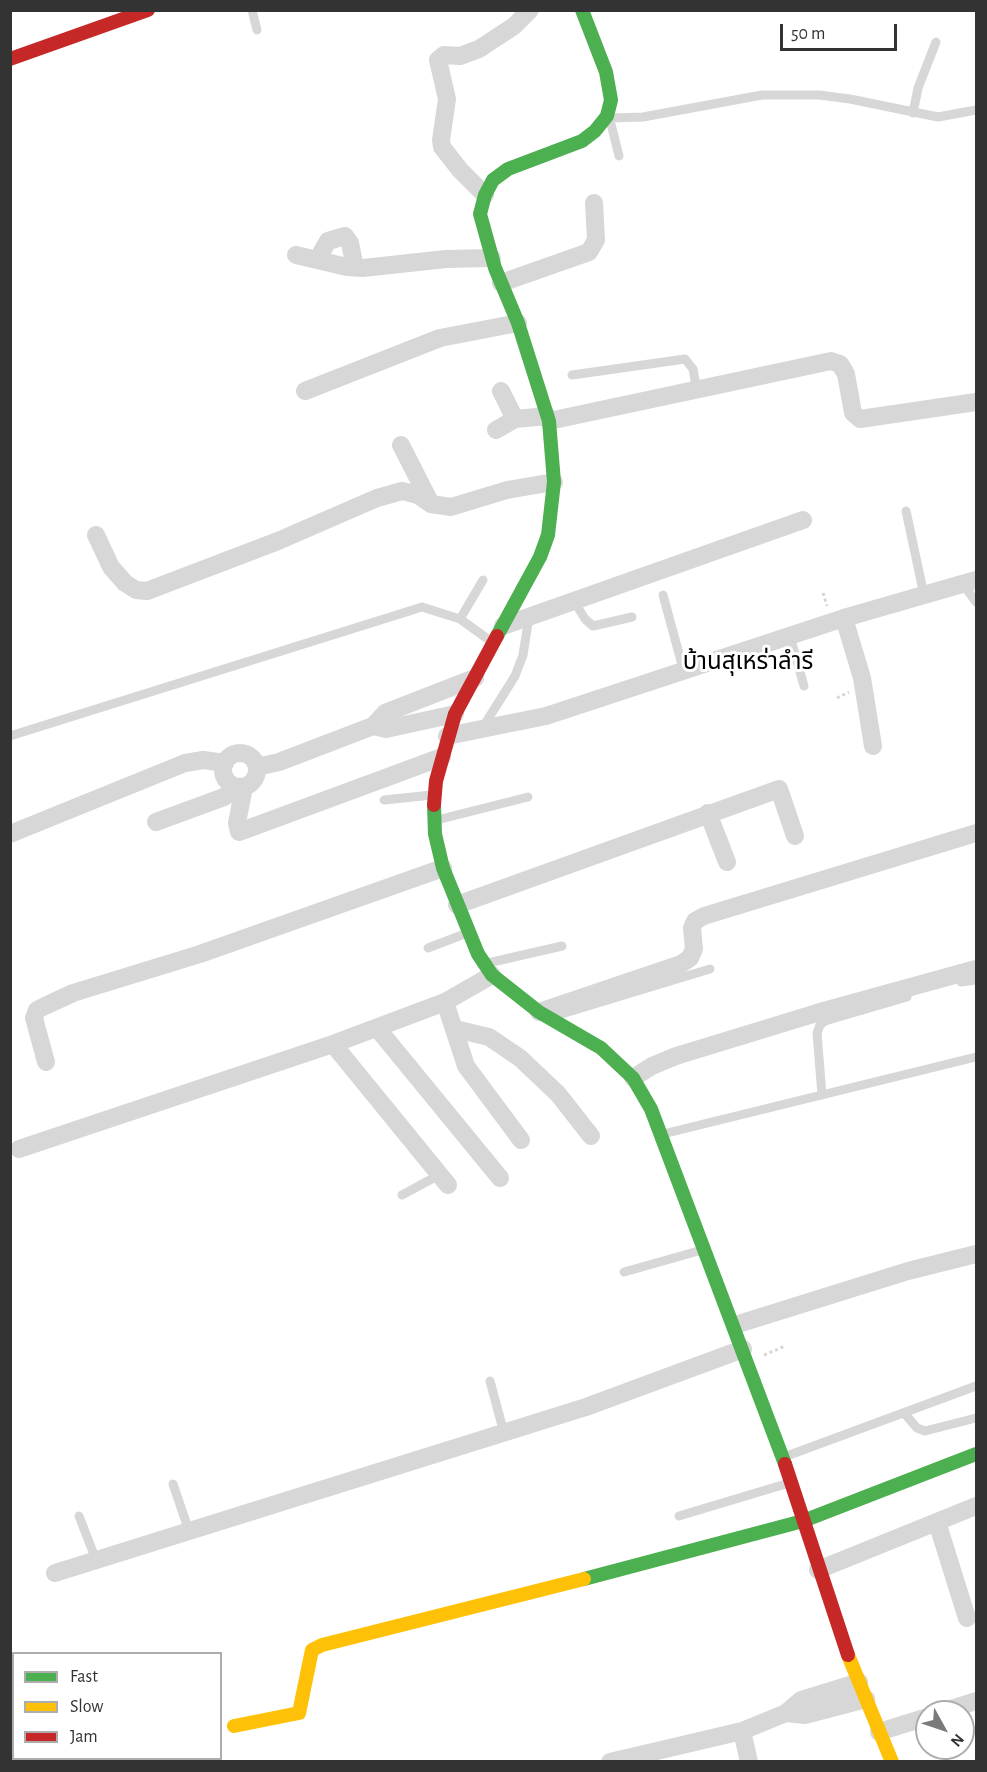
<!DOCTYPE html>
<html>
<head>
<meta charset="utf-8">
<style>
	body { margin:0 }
	#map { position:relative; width:987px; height:1772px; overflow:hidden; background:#fff; font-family:"Alegreya Sans",sans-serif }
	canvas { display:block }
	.frame { position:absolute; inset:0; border:12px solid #333; pointer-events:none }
	.legend { position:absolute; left:12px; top:1652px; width:210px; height:108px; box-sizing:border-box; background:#fff; border:2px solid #adadad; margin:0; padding:8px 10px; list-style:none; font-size:18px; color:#333 }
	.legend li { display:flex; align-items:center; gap:12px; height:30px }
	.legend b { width:30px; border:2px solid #adadad }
	.north { position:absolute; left:915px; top:1700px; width:60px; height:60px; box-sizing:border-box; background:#fff; border:2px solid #adadad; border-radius:50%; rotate:130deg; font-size:16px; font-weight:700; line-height:24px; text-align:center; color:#333 }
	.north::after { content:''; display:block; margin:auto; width:21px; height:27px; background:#7a7a7a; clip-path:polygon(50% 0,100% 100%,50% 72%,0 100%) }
	.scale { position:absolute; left:780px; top:24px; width:117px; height:27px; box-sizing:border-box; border:3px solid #333; border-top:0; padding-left:8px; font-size:18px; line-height:21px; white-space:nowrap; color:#333; -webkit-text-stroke:4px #fff; paint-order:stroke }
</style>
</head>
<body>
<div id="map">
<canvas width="987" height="1772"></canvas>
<div class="frame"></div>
<ul class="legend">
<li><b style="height:8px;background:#4caf50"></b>Fast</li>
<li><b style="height:8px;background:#ffc107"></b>Slow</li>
<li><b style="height:8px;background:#c62828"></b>Jam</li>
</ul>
<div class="north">N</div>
<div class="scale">50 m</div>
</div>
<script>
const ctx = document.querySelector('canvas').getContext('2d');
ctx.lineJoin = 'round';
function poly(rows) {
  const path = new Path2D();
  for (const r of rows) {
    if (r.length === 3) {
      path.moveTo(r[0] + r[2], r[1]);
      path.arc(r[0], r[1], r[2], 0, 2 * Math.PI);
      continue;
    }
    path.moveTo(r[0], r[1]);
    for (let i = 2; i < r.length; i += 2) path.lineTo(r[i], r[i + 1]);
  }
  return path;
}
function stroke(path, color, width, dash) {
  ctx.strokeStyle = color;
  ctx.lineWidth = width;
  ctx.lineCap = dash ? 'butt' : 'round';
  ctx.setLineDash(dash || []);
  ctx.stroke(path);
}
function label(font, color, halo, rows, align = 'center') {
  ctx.font = font + ' "Alegreya Sans","Noto Sans Thai",sans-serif';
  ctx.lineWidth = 6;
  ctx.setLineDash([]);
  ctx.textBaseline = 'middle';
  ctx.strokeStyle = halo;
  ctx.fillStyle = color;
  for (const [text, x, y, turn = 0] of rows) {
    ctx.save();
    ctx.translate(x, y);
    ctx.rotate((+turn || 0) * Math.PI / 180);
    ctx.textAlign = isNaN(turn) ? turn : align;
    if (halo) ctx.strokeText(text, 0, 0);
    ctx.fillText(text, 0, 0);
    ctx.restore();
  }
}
stroke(poly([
	[823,593,827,606],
	[837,698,849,692],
	[764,1355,785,1346]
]), '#d6d6d6', 3, [3, 3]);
stroke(poly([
	[252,10,257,30],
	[913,113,918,88,936,42],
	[610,118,643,117,762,95,819,95,850,99,938,117,976,110],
	[610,120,619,156],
	[572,375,685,359,693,369,697,391],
	[906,511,924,595],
	[963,584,976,602],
	[663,595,684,672],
	[574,601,585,619,593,626,632,617],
	[460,619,483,580],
	[790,636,804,686],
	[483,727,515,676,523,655,529,617],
	[10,736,422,607,460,619,492,642],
	[384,800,432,795],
	[437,820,528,797],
	[428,948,467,933],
	[488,963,562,946],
	[961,982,976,980],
	[558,1015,710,969],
	[822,1095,817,1033,820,1025,825,1021,907,997],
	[663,1134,976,1057],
	[402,1195,439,1175],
	[624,1272,702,1250],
	[490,1381,504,1433],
	[904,1413,917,1428,925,1431,976,1418],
	[784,1457,976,1386],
	[173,1484,189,1531],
	[79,1516,96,1560],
	[679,1516,789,1483]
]), '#d7d7d7', 9);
stroke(poly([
	[485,195,460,170,442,147,441,140,447,99,438,60,444,55,460,56,479,49,514,26,530,10],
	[296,255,347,267,363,268,446,259,492,258],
	[317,260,328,241,345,236,350,243,355,267],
	[501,283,589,252,596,240,594,203],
	[305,391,440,338,518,323],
	[501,391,515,419],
	[549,421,831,361,840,364,846,374,853,413,860,419,976,402],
	[496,430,515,419,547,416],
	[401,445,431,504],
	[96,535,111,567,125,583,136,590,147,591,278,541,377,498,402,491,418,495,431,504,451,507,507,490,554,482],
	[844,618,862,678,873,746],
	[503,626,803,520],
	[455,714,386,729,373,726,385,713,475,678],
	[447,736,546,716,844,618,976,580],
	[240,770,17],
	[257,767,279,762,373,726],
	[244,787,237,823,239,832,442,757],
	[708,813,727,862],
	[156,822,224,797,237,787],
	[10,834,185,763,203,760,225,763],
	[457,905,779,789,795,836],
	[445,1002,466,1066,521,1140],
	[539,1012,681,964,690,958,694,949,692,928,695,921,704,916,976,833],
	[377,1028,500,1178],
	[455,1029,489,1037,520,1058,558,1094,591,1136],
	[333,1044,448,1185],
	[46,1062,34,1018,37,1010,45,1006,73,993,200,954,443,868],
	[633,1078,652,1066,676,1056,820,1012,976,969],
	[19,1149,333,1044,445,1002,492,975],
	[735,1325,908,1271,976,1254],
	[937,1522,967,1618],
	[818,1570,976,1506],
	[55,1573,586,1407,743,1349],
	[859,1682,801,1700,786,1713,805,1715,866,1699],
	[941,1712,976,1701],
	[742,1731,749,1762],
	[879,1732,927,1717],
	[610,1762,742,1731,786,1713]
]), '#d7d7d7', 18);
stroke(poly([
	[497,636,540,557,548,535,554,482,549,421,518,323,495,268,480,214,485,195,493,180,508,169,582,141,595,131,607,116,611,100,606,72,582,10],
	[434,805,435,834,443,868,478,954,492,975,539,1012,601,1048,633,1078,651,1109,785,1464],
	[584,1579,803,1521,976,1454]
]), '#4caf50', 14);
stroke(poly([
	[848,1655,892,1762],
	[234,1726,299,1713,312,1650,322,1645,584,1579]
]), '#ffc107', 14);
stroke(poly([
	[10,59,148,10],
	[434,805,436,781,455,714,497,636],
	[785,1464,848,1655]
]), '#c62828', 14);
label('24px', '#000', '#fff', [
	["บ้านสุเหร่าลำรี",748,662]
]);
</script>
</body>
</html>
